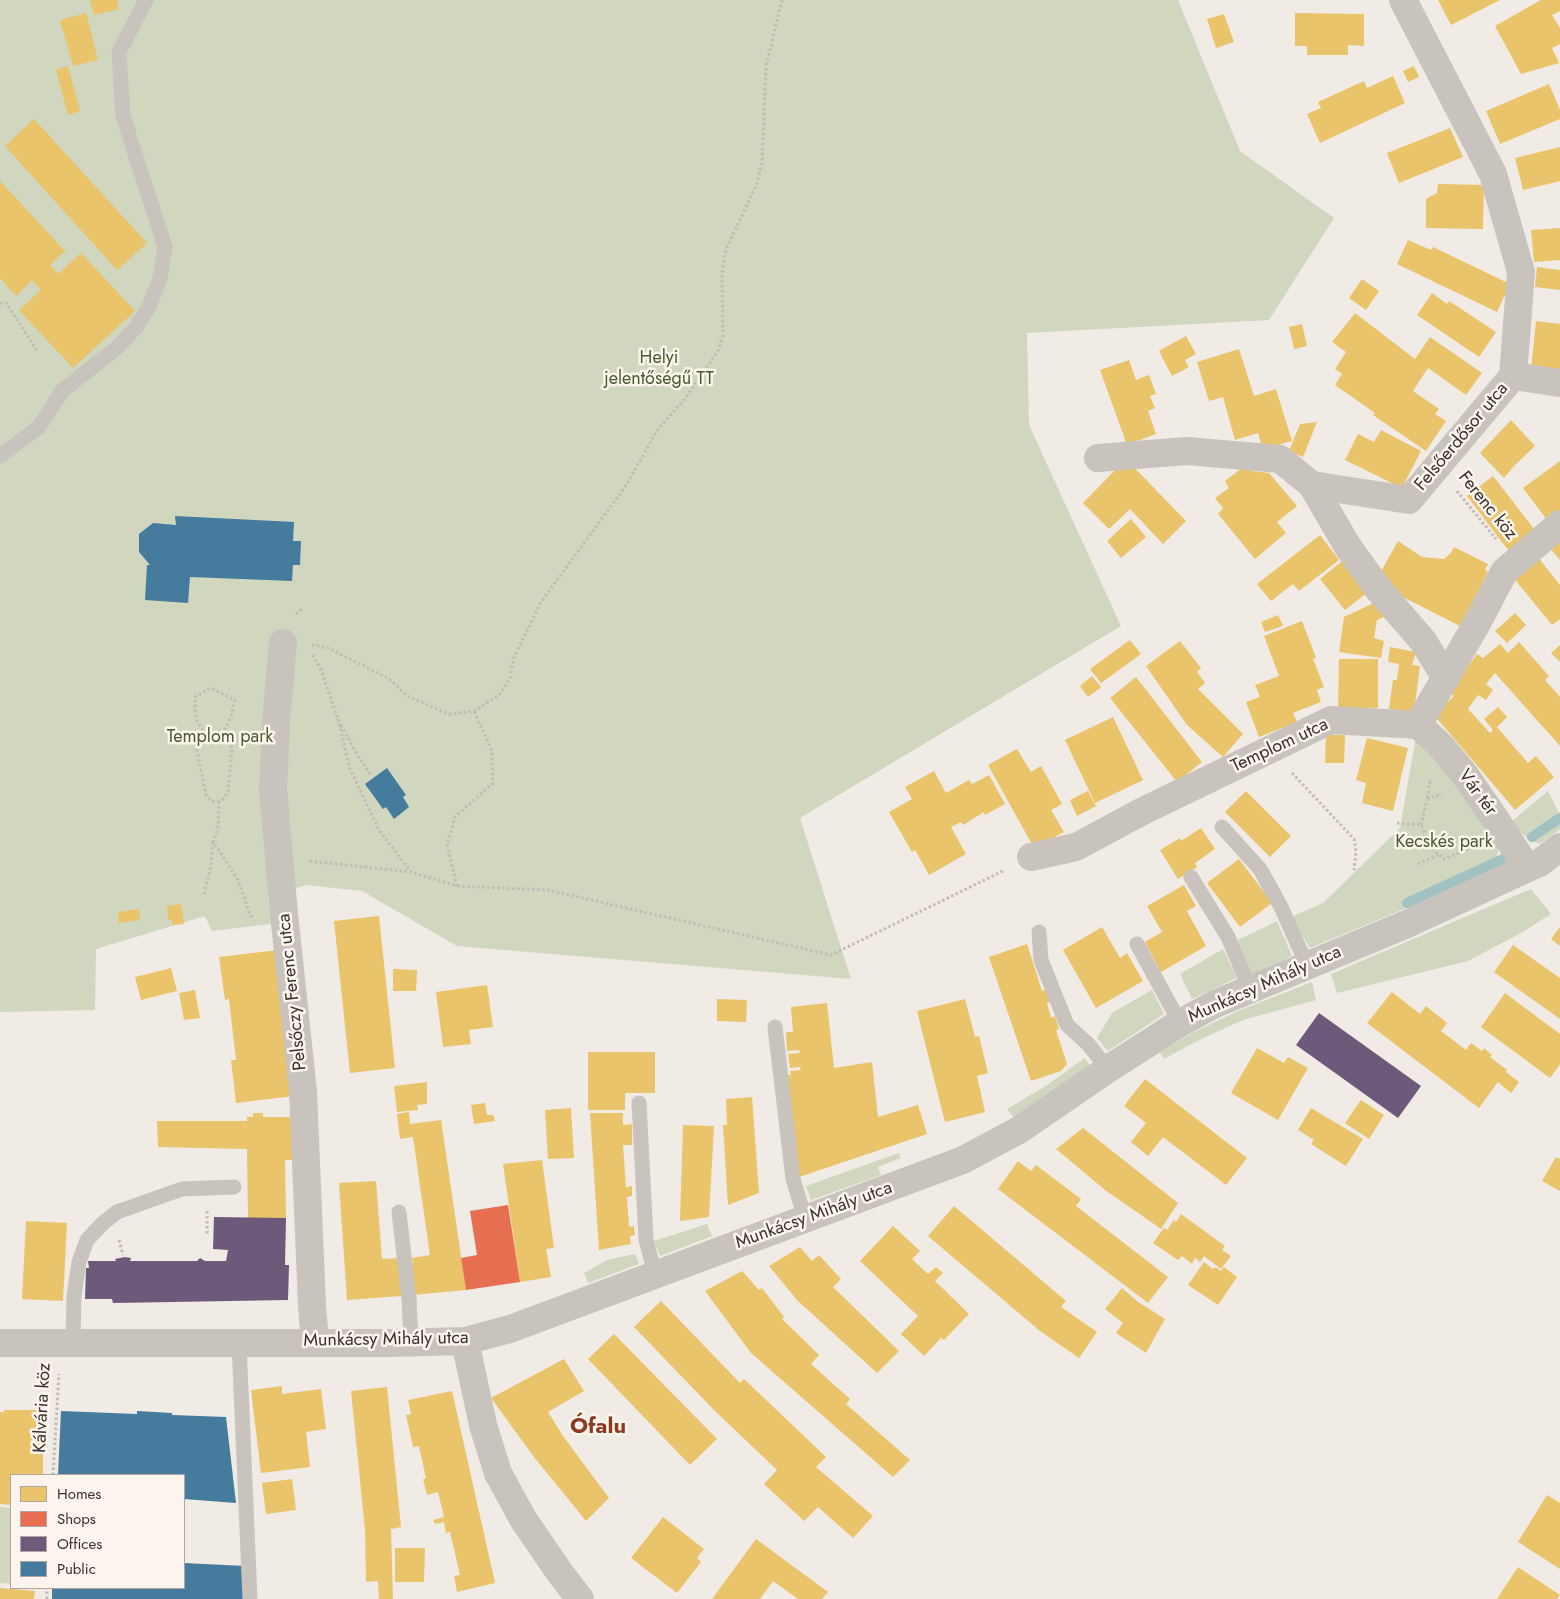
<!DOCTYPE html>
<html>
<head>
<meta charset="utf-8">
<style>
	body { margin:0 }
	#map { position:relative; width:1560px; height:1599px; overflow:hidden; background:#f0ebe5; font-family:Jost,sans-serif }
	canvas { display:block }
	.legend { position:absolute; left:10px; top:1474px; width:175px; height:115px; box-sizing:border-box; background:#fbf5ee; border:1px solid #aea6a0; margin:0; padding:6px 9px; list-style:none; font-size:15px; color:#3b302b }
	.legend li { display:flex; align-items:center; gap:10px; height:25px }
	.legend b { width:25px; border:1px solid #aea6a0 }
</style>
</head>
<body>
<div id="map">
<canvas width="1560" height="1599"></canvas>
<ul class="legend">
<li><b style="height:14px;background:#e9c46a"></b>Homes</li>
<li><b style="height:14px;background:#e76f51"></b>Shops</li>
<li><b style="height:14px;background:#6d597a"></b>Offices</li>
<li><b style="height:14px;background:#457b9d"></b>Public</li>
</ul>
</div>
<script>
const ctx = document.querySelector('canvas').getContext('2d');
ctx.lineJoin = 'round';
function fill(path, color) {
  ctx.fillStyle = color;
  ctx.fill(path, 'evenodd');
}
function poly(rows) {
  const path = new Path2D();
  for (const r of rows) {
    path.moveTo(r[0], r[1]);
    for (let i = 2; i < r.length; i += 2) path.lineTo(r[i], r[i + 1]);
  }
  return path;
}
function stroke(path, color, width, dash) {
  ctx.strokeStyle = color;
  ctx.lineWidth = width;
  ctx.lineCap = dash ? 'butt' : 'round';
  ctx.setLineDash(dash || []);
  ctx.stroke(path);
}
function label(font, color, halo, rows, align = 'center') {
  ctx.font = font + ' Jost,sans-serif';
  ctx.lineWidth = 5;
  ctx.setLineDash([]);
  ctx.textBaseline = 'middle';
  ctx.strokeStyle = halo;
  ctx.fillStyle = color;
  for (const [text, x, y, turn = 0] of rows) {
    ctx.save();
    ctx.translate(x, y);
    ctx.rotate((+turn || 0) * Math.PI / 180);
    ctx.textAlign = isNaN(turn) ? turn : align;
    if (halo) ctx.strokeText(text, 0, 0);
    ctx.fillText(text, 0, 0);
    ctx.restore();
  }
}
fill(poly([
	[0,0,1178,0,1240,151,1334,218,1269,320,1027,333,1029,425,1121,626,800,818,851,979,457,946,362,891,306,885,268,896,271,924,212,931,205,916,96,949,95,1010,0,1012],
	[1418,725,1499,842,1497,856,1500,866,1462,885,1310,948,1291,917,1323,903,1400,828],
	[1548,791,1560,815,1560,829,1540,844,1532,841,1519,831,1511,822],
	[1531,889,1551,914,1523,932,1468,961,1337,993,1331,974],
	[1277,921,1292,956,1251,974,1238,940],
	[1223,949,1237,978,1192,999,1180,974],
	[1312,982,1316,1000,1243,1020,1199,1040,1164,1059,1160,1052,1192,1033,1238,1011],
	[1152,990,1164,1014,1108,1051,1097,1038,1112,1013],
	[1085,1058,1090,1066,1052,1093,1013,1117,1007,1109,1047,1085],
	[899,1153,901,1158,878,1167,881,1175,811,1200,806,1186],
	[707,1224,712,1236,660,1256,654,1241],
	[635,1254,639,1264,588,1283,584,1273,607,1260],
	[0,1507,11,1508,11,1584,0,1583]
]), '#d1d6bf');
fill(poly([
	[90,0,117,0,119,9,94,15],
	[1438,0,1500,0,1451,25],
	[1541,0,1560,0,1560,11,1552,15,1560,28,1560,44,1552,48,1559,63,1521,74,1495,26],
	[86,13,98,60,73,66,60,20],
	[1295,13,1364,14,1364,46,1348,45,1348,55,1307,55,1307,46,1295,46],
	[1224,14,1234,42,1216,48,1207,19],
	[68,66,80,111,68,115,56,70],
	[1414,66,1419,77,1408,82,1403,71],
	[1393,76,1405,103,1320,143,1307,114,1321,108,1318,102,1364,81,1367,88],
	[1549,84,1560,110,1560,119,1500,144,1486,111],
	[34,119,147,243,117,270,5,146],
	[1450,128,1463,157,1399,183,1387,153],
	[1560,147,1560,181,1523,190,1515,158],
	[0,181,65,251,50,265,58,274,81,253,135,311,73,368,19,310,41,290,32,280,16,296,0,278],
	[1438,184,1484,185,1483,229,1426,228,1426,199,1437,193],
	[1560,228,1560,260,1534,262,1531,230],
	[1408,240,1431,250,1433,247,1510,284,1497,312,1397,264],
	[1537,267,1560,270,1560,290,1535,287],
	[1362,279,1379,291,1366,310,1349,298],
	[1432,293,1447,304,1449,301,1496,332,1479,357,1417,315],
	[1355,313,1415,359,1430,337,1482,373,1466,395,1428,368,1413,391,1439,409,1435,414,1446,421,1426,451,1373,415,1375,413,1335,385,1342,374,1335,369,1346,352,1332,342],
	[1536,321,1560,324,1560,372,1531,369],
	[1302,324,1307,346,1294,349,1289,327],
	[1186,336,1196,354,1185,360,1189,367,1172,376,1159,351],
	[1239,349,1254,396,1276,389,1292,441,1263,449,1258,433,1235,440,1223,397,1209,401,1197,362],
	[1129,360,1136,380,1149,375,1156,394,1150,396,1155,408,1148,411,1156,434,1127,445,1100,370],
	[1511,420,1535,446,1514,466,1504,478,1480,453],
	[1317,422,1303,457,1289,451,1300,424],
	[1381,430,1421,451,1402,488,1345,460,1358,434,1374,442],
	[1126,459,1186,521,1163,544,1130,509,1109,529,1083,503],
	[1560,461,1560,511,1547,520,1523,488],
	[1246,465,1251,471,1269,473,1297,506,1277,522,1286,533,1255,559,1218,514,1223,508,1215,498,1229,488,1225,481],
	[1493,476,1535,530,1508,550,1467,496],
	[1131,519,1146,537,1121,558,1107,541],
	[1320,535,1339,560,1299,591,1293,584,1271,601,1257,584],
	[1560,540,1560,560,1550,548],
	[1398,541,1422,557,1444,559,1451,553,1454,547,1488,564,1485,570,1488,572,1460,626,1395,593,1378,577],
	[1537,556,1560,585,1560,619,1552,625,1512,576],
	[1342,561,1368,592,1345,610,1320,579],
	[1376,602,1388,615,1377,620,1374,638,1384,641,1381,658,1339,652,1344,617],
	[1515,613,1526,625,1507,643,1495,631],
	[1278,615,1283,626,1265,632,1261,622],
	[1302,621,1316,658,1313,659,1324,687,1317,690,1321,702,1293,713,1297,722,1259,737,1246,702,1260,697,1255,685,1279,676,1264,636],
	[1130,640,1141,654,1101,683,1090,669],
	[1180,641,1201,668,1197,672,1205,683,1198,689,1243,734,1223,757,1187,725,1146,666],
	[1519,642,1549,676,1545,680,1560,697,1560,746,1495,673,1486,684,1493,690,1486,700,1478,695,1468,709,1490,733,1493,730,1484,719,1498,707,1507,717,1497,727,1528,763,1536,756,1554,777,1515,810,1434,715,1454,696,1449,692,1477,654,1483,658,1500,644,1508,653],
	[1560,645,1560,662,1551,653],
	[1390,647,1416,652,1412,665,1420,666,1414,712,1389,709,1393,680,1397,680,1399,664,1388,662],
	[1339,659,1378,659,1378,708,1338,708],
	[1092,676,1101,687,1088,697,1080,686],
	[1136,677,1202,762,1177,782,1110,698],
	[1113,717,1143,780,1095,803,1065,740],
	[1326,735,1345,735,1344,763,1325,763],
	[1367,738,1408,748,1393,811,1362,803,1366,783,1356,780],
	[1017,749,1031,772,1041,766,1062,804,1051,810,1064,832,1034,848,988,765],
	[934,771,946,793,969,780,972,784,989,775,1005,804,985,815,984,812,963,825,961,822,951,827,966,854,929,875,915,850,912,852,889,812,912,799,905,787],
	[1088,791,1096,806,1077,816,1070,800],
	[1246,791,1291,836,1270,857,1225,812],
	[1201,828,1215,849,1195,863,1197,867,1178,879,1160,850,1180,838,1181,841],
	[1239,859,1272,903,1240,927,1207,883],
	[1184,885,1196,906,1187,911,1206,946,1161,972,1145,942,1162,932,1147,906],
	[181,904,184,924,172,925,172,920,168,920,167,906],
	[139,909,140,920,119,923,118,912],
	[379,916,395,1068,350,1073,334,921],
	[1102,927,1120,958,1127,953,1143,981,1096,1008,1063,950],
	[1560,927,1560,946,1551,939],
	[1027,944,1042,991,1046,990,1051,1002,1047,1003,1051,1018,1055,1016,1059,1029,1056,1030,1067,1064,1061,1071,1031,1081,989,957],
	[1513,945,1560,978,1560,1019,1494,972],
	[278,950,294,1096,236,1103,231,1060,236,1060,229,999,225,1000,219,957],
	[171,968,177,991,141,1000,135,977],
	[393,969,417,970,416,991,393,991],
	[487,985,493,1027,469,1030,471,1044,443,1047,436,992],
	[195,990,200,1018,184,1020,179,993],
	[1392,992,1420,1014,1426,1006,1447,1023,1441,1031,1466,1050,1471,1043,1482,1051,1484,1048,1492,1055,1490,1057,1507,1070,1506,1072,1519,1082,1511,1093,1498,1082,1479,1108,1367,1023],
	[1505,993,1560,1034,1560,1064,1550,1078,1481,1027],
	[717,999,747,1000,746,1022,717,1021],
	[965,999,975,1037,979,1036,988,1073,977,1076,985,1112,945,1122,917,1011],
	[827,1003,834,1068,872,1062,878,1117,918,1105,927,1134,799,1177,787,1075,791,1075,790,1071,801,1070,800,1067,790,1068,788,1054,800,1053,799,1050,787,1051,786,1032,793,1032,791,1007],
	[1257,1048,1284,1063,1288,1057,1308,1068,1278,1120,1231,1093],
	[588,1052,655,1052,655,1093,625,1093,625,1110,588,1110],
	[1145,1079,1247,1158,1226,1185,1163,1137,1148,1156,1131,1142,1146,1123,1124,1106],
	[427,1082,427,1104,417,1105,418,1110,397,1112,394,1086],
	[752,1097,759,1193,728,1205,723,1125,727,1125,726,1099],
	[1361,1100,1384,1115,1369,1139,1345,1123],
	[485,1103,487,1115,493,1115,495,1121,474,1124,471,1105],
	[571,1108,574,1158,548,1159,545,1110],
	[1311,1108,1363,1139,1346,1166,1311,1144,1314,1140,1298,1130],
	[409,1112,410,1124,441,1120,466,1290,413,1295,409,1265,413,1265,412,1258,430,1255,413,1137,400,1139,397,1114],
	[253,1113,263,1113,263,1117,295,1117,296,1160,285,1160,286,1218,248,1218,247,1149,158,1147,157,1121,247,1121,247,1117,253,1117],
	[590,1113,623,1113,623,1125,632,1124,632,1145,623,1145,626,1187,632,1186,632,1196,627,1197,629,1227,634,1226,635,1235,630,1236,631,1244,599,1250],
	[683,1125,714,1126,709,1217,680,1221],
	[1083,1128,1178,1203,1161,1229,1105,1190,1056,1149],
	[1556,1157,1560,1159,1560,1191,1542,1181],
	[542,1160,554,1248,546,1249,551,1277,520,1282,503,1164],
	[1018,1161,1031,1171,1036,1165,1081,1199,1076,1206,1168,1277,1148,1303,998,1189],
	[376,1181,382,1259,400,1258,402,1296,347,1300,339,1183],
	[954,1206,1066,1301,1061,1307,1097,1332,1079,1358,1040,1331,928,1236],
	[1181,1214,1225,1246,1222,1250,1231,1256,1221,1269,1204,1256,1200,1262,1195,1258,1192,1264,1182,1256,1178,1260,1153,1243,1164,1228,1167,1230,1174,1220,1176,1222],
	[26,1221,67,1223,63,1301,22,1299],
	[893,1226,920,1251,912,1259,928,1274,936,1267,943,1273,935,1281,969,1314,944,1340,941,1338,924,1356,901,1334,918,1316,860,1261],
	[800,1247,812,1261,819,1255,841,1279,833,1287,899,1351,877,1373,797,1300,769,1266],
	[1204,1262,1213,1269,1215,1267,1221,1271,1224,1267,1237,1277,1218,1305,1188,1285],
	[742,1271,759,1290,762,1288,784,1317,782,1319,819,1355,811,1364,850,1399,846,1404,910,1460,893,1477,751,1353,705,1291],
	[1122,1288,1138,1302,1165,1319,1146,1353,1116,1333,1123,1323,1105,1309],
	[661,1301,740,1383,744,1379,826,1457,816,1467,873,1516,853,1538,818,1507,804,1521,764,1484,777,1470,714,1410,634,1327],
	[614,1334,717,1439,690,1465,588,1359],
	[564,1359,584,1391,548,1412,563,1436,609,1498,586,1521,534,1457,491,1398],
	[282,1386,282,1394,321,1389,326,1429,306,1432,310,1467,261,1473,251,1390],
	[387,1387,401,1527,391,1529,393,1599,379,1599,378,1581,366,1582,365,1530,351,1391],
	[452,1391,495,1583,457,1592,454,1576,460,1575,450,1532,446,1533,444,1522,435,1524,433,1520,444,1517,438,1492,427,1495,423,1479,426,1478,419,1446,413,1447,406,1415,411,1414,408,1400],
	[4,1410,43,1410,43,1434,47,1434,48,1447,43,1446,43,1475,11,1475,11,1505,0,1504,0,1412,4,1412],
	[292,1479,296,1510,266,1514,262,1483],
	[1547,1495,1560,1503,1560,1569,1518,1542],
	[663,1517,704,1549,697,1558,701,1562,677,1593,631,1558],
	[756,1539,828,1592,822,1599,798,1599,773,1581,760,1599,712,1599],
	[395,1548,425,1548,424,1582,395,1582],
	[1518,1567,1560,1595,1557,1599,1497,1599],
	[0,1588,35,1591,34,1599,0,1599]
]), '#e9c46a');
fill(poly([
	[508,1205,520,1282,466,1290,461,1258,477,1255,470,1211]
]), '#e76f51');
fill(poly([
	[1319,1013,1421,1086,1398,1118,1296,1045],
	[214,1217,286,1218,285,1265,289,1265,288,1300,113,1303,112,1299,85,1299,86,1268,89,1268,88,1261,116,1261,115,1259,125,1257,131,1258,130,1261,197,1261,200,1258,205,1261,226,1261,228,1250,213,1249]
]), '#6d597a');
fill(poly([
	[175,516,294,522,293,541,301,541,300,565,293,565,292,581,190,577,188,603,145,600,147,565,150,565,139,552,139,534,153,523,176,525],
	[387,768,406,795,403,797,409,807,394,819,386,807,383,809,365,784],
	[61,1411,137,1414,137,1411,172,1413,172,1415,226,1417,236,1503,184,1499,184,1475,58,1475],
	[184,1563,245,1566,248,1599,52,1599,52,1588,184,1588]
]), '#457b9d');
stroke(poly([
	[1532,837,1560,818],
	[1407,903,1503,859]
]), '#a1c2c1', 10);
stroke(poly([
	[0,303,6,303,38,352],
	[1457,491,1496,539],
	[296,614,303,608],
	[312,645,328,648,388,678,409,697,449,714,474,711,499,695,510,678,514,657,541,602,625,487,658,429,684,400,718,351,723,335,722,274,726,249,756,186,762,163,766,66,782,0],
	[313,655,321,670,338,719],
	[338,719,350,769,379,830,411,872,457,886,548,890,831,955,1003,871],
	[341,725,358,756,371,775],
	[218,732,223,733,227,736,231,743,232,749,228,792,223,799,219,801,212,801,206,795,197,750,200,741,205,736,218,732],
	[205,735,197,721,195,711,195,697,210,688,235,700,231,717,223,733],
	[1292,773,1354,839,1356,851,1354,870],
	[1430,781,1427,800,1436,795,1442,797],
	[219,801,218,829,213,841,238,880,250,915,252,917],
	[1397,823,1421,825,1432,849,1444,859,1473,847,1474,842],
	[1421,825,1427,800],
	[310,861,410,872],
	[1418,864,1438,855],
	[457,886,447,845,455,817,493,783,492,751,474,711],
	[204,894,211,866,213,842],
	[207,1211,207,1236],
	[119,1240,123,1255],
	[53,1475,59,1374],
	[47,1599,47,1588]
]), '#c2bbb6', 3, [2.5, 2.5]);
stroke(poly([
	[0,456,39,427,62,391,118,347,137,326,150,305,160,278,165,247,123,116,119,52,146,0],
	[1222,827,1260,869,1281,907,1307,965],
	[1191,877,1228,937,1250,989],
	[1039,932,1041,960,1067,1025,1088,1044,1108,1069],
	[1137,944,1180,1023],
	[775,1027,793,1179,805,1218],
	[639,1103,646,1239,655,1275],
	[399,1212,409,1299,411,1342],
	[73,1342,74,1296,79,1262,87,1240,103,1223,117,1212,182,1189,234,1187],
	[239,1343,250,1599]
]), '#c9c3be', 15);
stroke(poly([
	[1513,376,1560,383],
	[1098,458,1187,451,1280,459,1312,485,1409,500,1513,376,1521,272,1493,174,1403,0],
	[1312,485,1348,547,1379,590,1423,641,1446,678],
	[283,643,276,722,273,789,284,914,303,1091,312,1305,315,1342],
	[1418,725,1476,625,1504,572,1560,524],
	[1418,725,1441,746,1465,775,1498,823,1527,868],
	[1031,857,1076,847,1141,812,1331,720,1418,725],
	[465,1341,483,1425,498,1473,523,1519,560,1573,580,1599],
	[0,1343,391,1343,465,1341,510,1329,963,1160,1019,1130,1108,1069,1180,1023,1215,1004,1407,924,1541,862,1560,847]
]), '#c9c3be', 28);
label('18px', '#4a5a2e', '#fbf5ee', [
	["Helyi",659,359],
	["jelentőségű TT",659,380],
	["Templom park",220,738],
	["Kecskés park",1444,843]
]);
label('18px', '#3b302b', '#fbf5ee', [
	["Felsőerdősor utca",1462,437,-50],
	["Ferenc köz",1487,506,51],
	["Templom utca",1280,746,-25],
	["Vár tér",1477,793,54],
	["Munkácsy Mihály utca",1265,985,-24],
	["Pelsőczy Ferenc utca",293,992,-96],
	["Munkácsy Mihály utca",814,1216,-20],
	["Munkácsy Mihály utca",386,1340,-1],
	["Kálvária köz",43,1408,-87]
]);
label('bold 22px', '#8c3b22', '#fbf5ee', [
	["Ófalu",598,1428]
]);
</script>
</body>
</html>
